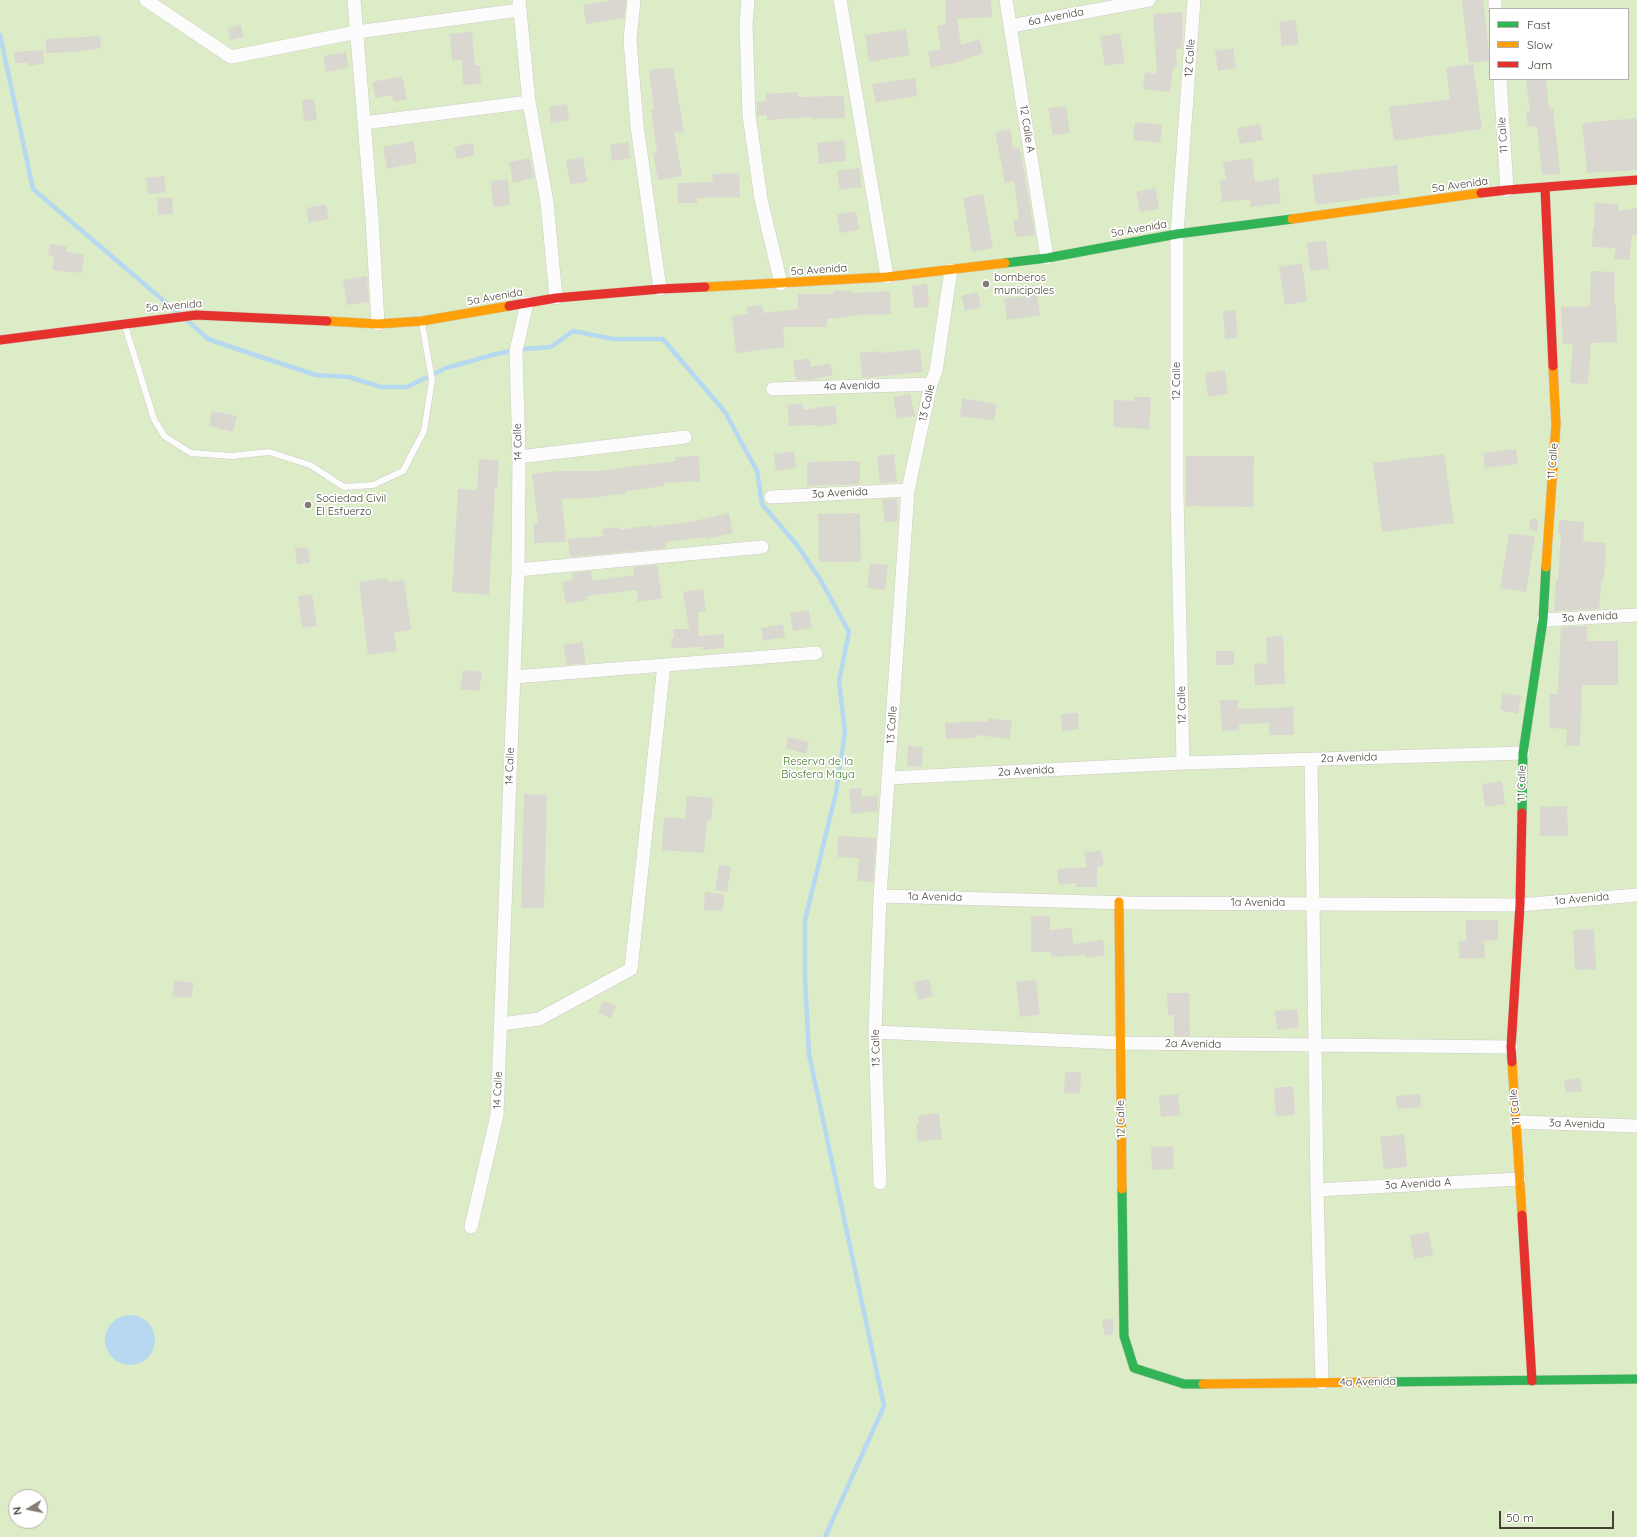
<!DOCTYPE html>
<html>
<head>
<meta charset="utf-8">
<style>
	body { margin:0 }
	#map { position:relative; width:1637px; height:1537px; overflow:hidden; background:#f0eee8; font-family:Quicksand,sans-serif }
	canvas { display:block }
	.legend { position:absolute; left:1489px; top:8px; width:140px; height:72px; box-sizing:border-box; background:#fff; border:1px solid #b5b2ae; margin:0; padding:5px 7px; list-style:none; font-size:12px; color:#463f34 }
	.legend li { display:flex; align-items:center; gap:8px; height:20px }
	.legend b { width:20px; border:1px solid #b5b2ae }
	.north { position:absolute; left:8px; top:1489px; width:40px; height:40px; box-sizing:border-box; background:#fff; border:1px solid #b5b2ae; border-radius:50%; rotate:260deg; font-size:11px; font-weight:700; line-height:16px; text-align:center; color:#463f34 }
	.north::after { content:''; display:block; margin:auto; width:14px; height:18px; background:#827c73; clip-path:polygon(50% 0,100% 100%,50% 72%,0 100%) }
	.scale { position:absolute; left:1499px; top:1511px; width:115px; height:18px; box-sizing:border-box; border:2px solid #463f34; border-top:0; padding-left:5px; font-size:12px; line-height:14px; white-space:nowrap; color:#463f34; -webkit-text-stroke:3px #fff; paint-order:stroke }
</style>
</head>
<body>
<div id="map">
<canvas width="1637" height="1537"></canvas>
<ul class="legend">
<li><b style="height:5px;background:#30b455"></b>Fast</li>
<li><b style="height:5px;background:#ff9f0a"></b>Slow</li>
<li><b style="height:5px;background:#e5322d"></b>Jam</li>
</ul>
<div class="north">N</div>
<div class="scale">50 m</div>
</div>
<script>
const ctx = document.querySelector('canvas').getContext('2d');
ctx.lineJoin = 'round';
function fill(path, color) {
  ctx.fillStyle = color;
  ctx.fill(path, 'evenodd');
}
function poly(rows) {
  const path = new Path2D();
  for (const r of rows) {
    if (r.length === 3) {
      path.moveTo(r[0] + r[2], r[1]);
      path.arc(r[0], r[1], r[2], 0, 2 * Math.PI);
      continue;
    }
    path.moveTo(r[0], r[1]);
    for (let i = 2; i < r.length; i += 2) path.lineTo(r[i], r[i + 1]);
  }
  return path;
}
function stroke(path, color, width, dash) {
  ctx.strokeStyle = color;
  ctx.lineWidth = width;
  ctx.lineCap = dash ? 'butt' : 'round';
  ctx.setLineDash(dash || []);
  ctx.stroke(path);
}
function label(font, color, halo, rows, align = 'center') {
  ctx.font = font + ' Quicksand,sans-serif';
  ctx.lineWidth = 3.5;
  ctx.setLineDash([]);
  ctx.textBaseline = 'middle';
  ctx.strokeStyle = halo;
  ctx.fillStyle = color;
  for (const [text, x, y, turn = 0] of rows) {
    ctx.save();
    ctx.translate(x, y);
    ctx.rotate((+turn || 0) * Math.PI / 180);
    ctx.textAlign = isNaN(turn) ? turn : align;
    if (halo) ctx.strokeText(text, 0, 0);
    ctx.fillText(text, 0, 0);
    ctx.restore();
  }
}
fill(poly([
	[0,0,1637,0,1637,1537,0,1537],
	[1490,9,1628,9,1628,79,1490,79],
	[16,1497,40,1497,40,1521,16,1521]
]), '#dcecc6');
fill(poly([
	[130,1340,25]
]), '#b6d8f0');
stroke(poly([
	[0,35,33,189,177,312],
	[188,321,208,339,252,354,316,375,349,377,381,387,407,387,446,368,496,354,524,349,551,347,573,331,613,339,663,339,725,412,757,471,762,504,797,545,820,579,849,632,839,681,845,732,836,793,805,920,805,978,809,1054,884,1406,825,1537]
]), '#b6d8f0', 4.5);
fill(poly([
	[614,0,626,0,624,18,586,24,583,5],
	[945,0,991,0,992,17,957,19,961,45,979,39,983,53,962,60,962,61,931,68,928,52,941,49,937,26,946,25],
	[1462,0,1483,0,1490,60,1469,63],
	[1182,12,1183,35,1182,49,1176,49,1177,67,1173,67,1170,92,1143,89,1145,72,1157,74,1153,14],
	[1295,20,1299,44,1282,46,1279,22],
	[241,25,243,37,230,40,228,28],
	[906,29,910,55,869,62,865,35],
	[472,32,475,66,480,65,481,84,463,85,462,60,452,61,450,34],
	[1120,33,1125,63,1105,66,1100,37],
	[100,36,101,48,77,52,46,53,46,39],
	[1233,48,1236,68,1218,71,1215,51],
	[43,50,44,63,29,66,28,63,15,63,14,52],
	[346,52,348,68,326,72,323,56],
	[1473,64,1482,129,1394,141,1389,107,1450,99,1446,67],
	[673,67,684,132,674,133,682,176,658,180,653,153,657,152,651,110,654,110,649,70],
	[402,76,407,99,394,102,392,95,376,98,372,82],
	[915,78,917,96,876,103,872,84],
	[1526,79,1546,79,1549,109,1553,108,1560,174,1542,175,1537,126,1528,127,1526,111,1530,111],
	[797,92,798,97,844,96,845,118,813,119,813,117,767,120,767,115,757,116,757,102,766,101,766,94],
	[314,99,317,120,304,121,302,100],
	[567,104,569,120,551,123,549,107],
	[1066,106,1070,133,1053,135,1048,108],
	[1637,118,1637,170,1587,173,1582,123],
	[1135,122,1162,125,1160,143,1133,140],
	[1260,124,1263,140,1240,144,1237,128],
	[1010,129,1013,149,1020,148,1035,235,1016,237,1013,220,1019,219,1014,181,1005,183,995,132],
	[844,140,846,161,819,164,817,143],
	[413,141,417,163,387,169,383,147],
	[628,142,630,158,612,161,610,145],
	[473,143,475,155,457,159,454,147],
	[583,157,587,182,570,184,566,160],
	[530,158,534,178,513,183,509,162],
	[1252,158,1255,182,1278,178,1281,203,1251,207,1250,199,1222,202,1220,181,1226,180,1223,162],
	[1397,165,1400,194,1316,205,1312,175],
	[859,168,862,187,840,190,837,171],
	[739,173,740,197,697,198,697,203,678,203,677,183,713,182,712,174],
	[164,176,166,192,148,194,146,178],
	[508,179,510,205,493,207,491,181],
	[1155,188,1159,209,1140,212,1136,192],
	[983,194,993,248,972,252,963,198],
	[172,197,173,214,158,215,157,198],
	[1595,203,1619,204,1618,211,1637,208,1637,235,1632,235,1629,260,1614,259,1616,248,1592,247,1593,228,1594,228],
	[326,204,329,219,309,223,306,208],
	[856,211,859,230,840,233,837,214],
	[1326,241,1329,269,1310,271,1307,243],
	[50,244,67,246,66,252,84,254,82,273,52,270,54,256,48,255],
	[1302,263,1307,301,1285,305,1279,267],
	[1591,271,1615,272,1614,305,1616,305,1617,342,1591,343,1588,384,1570,383,1573,344,1563,344,1561,307,1590,306],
	[367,276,369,302,347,305,343,280],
	[927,284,929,307,914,308,912,286],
	[852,290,852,293,890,291,891,314,870,315,870,314,827,319,827,327,783,327,785,347,736,353,732,316,748,314,747,307,762,305,763,313,798,309,798,294,834,294,833,291],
	[978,292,981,308,965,311,961,296],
	[1037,294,1040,315,1007,320,1004,299],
	[1236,310,1237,338,1225,339,1223,311],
	[920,349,923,372,862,378,860,353,882,351,882,353],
	[809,358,811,367,830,363,833,375,810,380,796,380,793,361],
	[1225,370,1228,394,1208,397,1205,373],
	[910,394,915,416,897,419,893,397],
	[1134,397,1151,397,1149,429,1113,427,1114,400,1134,401],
	[962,398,997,404,994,421,960,416],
	[803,404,803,410,835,405,837,424,818,427,817,425,789,426,788,405],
	[212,411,237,416,233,432,209,426],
	[1516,449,1518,464,1485,468,1483,453],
	[794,451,796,468,776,471,774,454],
	[894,454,897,482,880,483,877,456],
	[1444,454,1454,523,1382,532,1373,463],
	[699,456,700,481,664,483,664,486,626,491,626,493,593,498,562,499,566,542,534,543,534,523,538,523,532,474,559,471,597,471,675,461,675,457],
	[1186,456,1254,456,1253,507,1186,506],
	[479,459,499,460,497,488,495,488,489,595,452,592,458,489,477,490],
	[844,461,860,461,860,484,807,486,807,462],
	[882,499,897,499,898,521,885,523],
	[729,513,733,533,706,539,705,537,665,542,666,548,570,557,568,539,603,536,602,529,619,527,619,530,652,525,652,527,694,521],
	[860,513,861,562,819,562,818,514],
	[1531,518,1538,519,1537,531,1529,530],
	[1559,520,1584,522,1583,541,1606,543,1604,578,1602,578,1599,609,1554,611,1556,580,1558,580,1561,534,1558,534],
	[1509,533,1535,537,1526,592,1500,588],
	[308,547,310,563,297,564,295,548],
	[870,563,888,565,885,590,867,588],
	[657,565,662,598,638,602,637,590,587,596,588,600,566,604,562,582,573,580,572,573,591,571,592,581,634,575,633,567],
	[387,578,388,582,404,580,411,630,394,632,397,651,368,655,359,582],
	[703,589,706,611,698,612,699,636,724,634,724,648,704,650,703,647,672,648,671,638,674,638,673,629,689,629,683,592],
	[312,594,317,626,302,628,298,596],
	[809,610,812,628,793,631,790,613],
	[783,624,785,637,763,641,761,628],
	[1587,626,1587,641,1618,641,1618,685,1582,685,1580,746,1566,746,1567,729,1549,728,1550,694,1558,694,1561,627],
	[1283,636,1285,684,1255,685,1254,664,1267,663,1266,637],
	[582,642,586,663,567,665,563,645],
	[1216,651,1234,651,1234,665,1216,665],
	[463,670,482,672,479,691,460,689],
	[1503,693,1521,696,1518,714,1500,710],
	[1220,700,1238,700,1238,709,1293,707,1294,735,1269,735,1269,723,1239,724,1239,730,1222,731],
	[1078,713,1079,729,1062,731,1061,714],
	[988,718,1012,721,1010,739,976,735,976,738,946,739,945,723,988,721],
	[788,737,809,742,806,754,785,748],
	[908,746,923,747,922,767,907,766],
	[1502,781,1505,804,1485,807,1482,784],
	[861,788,862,797,877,795,878,811,851,814,849,789],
	[524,794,547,795,544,908,521,908],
	[687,796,713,798,711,821,707,820,704,853,662,850,664,817,685,819],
	[1567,806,1568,836,1540,836,1540,807],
	[838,836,876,838,873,882,857,881,859,858,837,857],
	[1101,850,1104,865,1097,867,1097,887,1076,887,1075,883,1059,885,1057,869,1087,867,1084,853],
	[719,865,731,867,727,892,715,890],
	[705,892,724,894,723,911,704,910],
	[1031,916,1050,916,1050,930,1072,928,1073,944,1103,940,1105,955,1086,958,1085,955,1052,957,1051,952,1031,952],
	[1466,920,1498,920,1498,940,1484,941,1485,958,1459,959,1459,941,1466,941],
	[1594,929,1596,969,1575,970,1573,930],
	[929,979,933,996,918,1000,914,982],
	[175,980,194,983,191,998,172,996],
	[1036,980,1040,1015,1020,1017,1016,982],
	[1167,993,1189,993,1190,1036,1174,1036,1174,1015,1168,1015],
	[603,1001,616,1006,611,1018,598,1013],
	[1297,1009,1299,1027,1277,1030,1275,1011],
	[1065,1072,1081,1072,1080,1094,1064,1093],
	[1580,1078,1582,1091,1566,1093,1564,1080],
	[1293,1086,1295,1115,1276,1116,1274,1088],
	[1178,1094,1180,1115,1161,1117,1159,1096],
	[1420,1094,1421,1107,1397,1109,1396,1096],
	[939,1113,942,1139,918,1142,916,1124,919,1124,918,1116],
	[1404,1134,1407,1167,1384,1169,1380,1137],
	[1173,1146,1174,1169,1152,1170,1151,1147],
	[1429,1232,1433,1255,1414,1259,1410,1235],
	[1113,1318,1113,1334,1105,1336,1102,1320]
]), '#dad7d0');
const lane = poly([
	[125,326,154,419,164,436,191,453,232,456,269,452,310,465,344,487,373,485,403,471,424,431,432,380,422,323]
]);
const street = poly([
	[146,0,231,57,357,32,519,10],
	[354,0,372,219,378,324],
	[519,0,529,102,547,202,556,298],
	[634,0,630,40,637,126,660,289],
	[748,0,746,24,749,115,761,199,781,284],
	[840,0,887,277],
	[1006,0,1047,258],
	[1495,0,1495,9],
	[1011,26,1149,0],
	[1500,79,1507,190],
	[364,123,529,102],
	[773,389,931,384],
	[519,457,685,437],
	[771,497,908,490],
	[518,570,762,547],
	[1543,620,1637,615],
	[514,677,816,653],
	[1311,759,1317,1190,1322,1383],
	[1183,763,1177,497,1177,234,1194,0],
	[888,778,1183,763,1523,753],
	[880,896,1130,903,1520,905,1637,895],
	[501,1024,539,1019,631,969,664,665],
	[875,1032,1120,1043,1511,1047],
	[1517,1122,1637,1126],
	[880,1183,875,1032,880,896,908,490,931,384,936,371,951,270],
	[1317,1190,1519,1179],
	[471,1227,497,1115,518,570,519,457,516,351,527,303]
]);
const fast = poly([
	[1005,263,1047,258,1177,234,1292,219],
	[1522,813,1523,753,1543,620,1546,567],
	[1122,1189,1124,1336,1134,1368,1184,1384,1203,1384],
	[1384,1382,1637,1379]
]);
const slow = poly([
	[1292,219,1481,193],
	[705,287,887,277,1005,263],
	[327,321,378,324,422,321,509,306],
	[1546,567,1556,424,1553,366],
	[1119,902,1122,1189],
	[1512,1062,1522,1215],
	[1203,1384,1384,1382]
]);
const jam = poly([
	[1545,188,1553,366],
	[1481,193,1507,190,1637,180],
	[509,306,556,298,660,289,705,287],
	[0,340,196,315,327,321],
	[1512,1062,1511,1047,1520,905,1522,813],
	[1522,1215,1532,1381]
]);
stroke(lane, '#cecbc6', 7);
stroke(street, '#cecbc6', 14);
stroke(fast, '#d0cbbe', 10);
stroke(slow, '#d0cbbe', 10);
stroke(jam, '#d0cbbe', 10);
stroke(lane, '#fdfcfc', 6);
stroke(street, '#fdfcfc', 13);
stroke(fast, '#30b455', 9);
stroke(slow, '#ff9f0a', 9);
stroke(jam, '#e5322d', 9);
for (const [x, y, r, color] of [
	[986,284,4,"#827c73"],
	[308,505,4,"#827c73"]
]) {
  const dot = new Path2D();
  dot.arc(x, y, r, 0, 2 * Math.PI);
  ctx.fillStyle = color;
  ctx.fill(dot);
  stroke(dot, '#fff', 1.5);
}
label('11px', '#463f34', '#fff', [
	["6a Avenida",1056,17,-11],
	["12 Calle",1190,58,-86],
	["12 Calle A",1027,129,81],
	["11 Calle",1503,135,-94],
	["5a Avenida",1460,185,-8],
	["5a Avenida",1139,229,-10],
	["5a Avenida",819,270,-4],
	["5a Avenida",495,297,-10],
	["5a Avenida",174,306,-5],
	["12 Calle",1177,381,-90],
	["4a Avenida",852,386,-2],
	["13 Calle",927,403,-77],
	["14 Calle",518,442,-91],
	["11 Calle",1553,461,-85],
	["3a Avenida",840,493,-3],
	["3a Avenida",1590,617,-3],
	["12 Calle",1182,705,-91],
	["13 Calle",892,725,-86],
	["2a Avenida",1349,758,-2],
	["14 Calle",510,766,-88],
	["2a Avenida",1026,771,-3],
	["11 Calle",1522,783,-89],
	["1a Avenida",935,897,1],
	["1a Avenida",1582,899,-5],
	["1a Avenida",1258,903],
	["2a Avenida",1193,1044,1],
	["13 Calle",876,1048,-91],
	["14 Calle",498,1090,-88],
	["11 Calle",1515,1107,-95],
	["12 Calle",1121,1119,-91],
	["3a Avenida",1577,1124,2],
	["3a Avenida A",1418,1184,-3],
	["4a Avenida",1368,1382,-1]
]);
label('11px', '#463f34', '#fff', [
	["bomberos",994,278],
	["municipales",994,291],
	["Sociedad Civil",316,499],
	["El Esfuerzo",316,512]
], 'left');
label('11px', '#437b24', '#fff', [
	["Reserva de la",818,762],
	["Biosfera Maya",818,775]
]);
</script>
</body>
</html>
